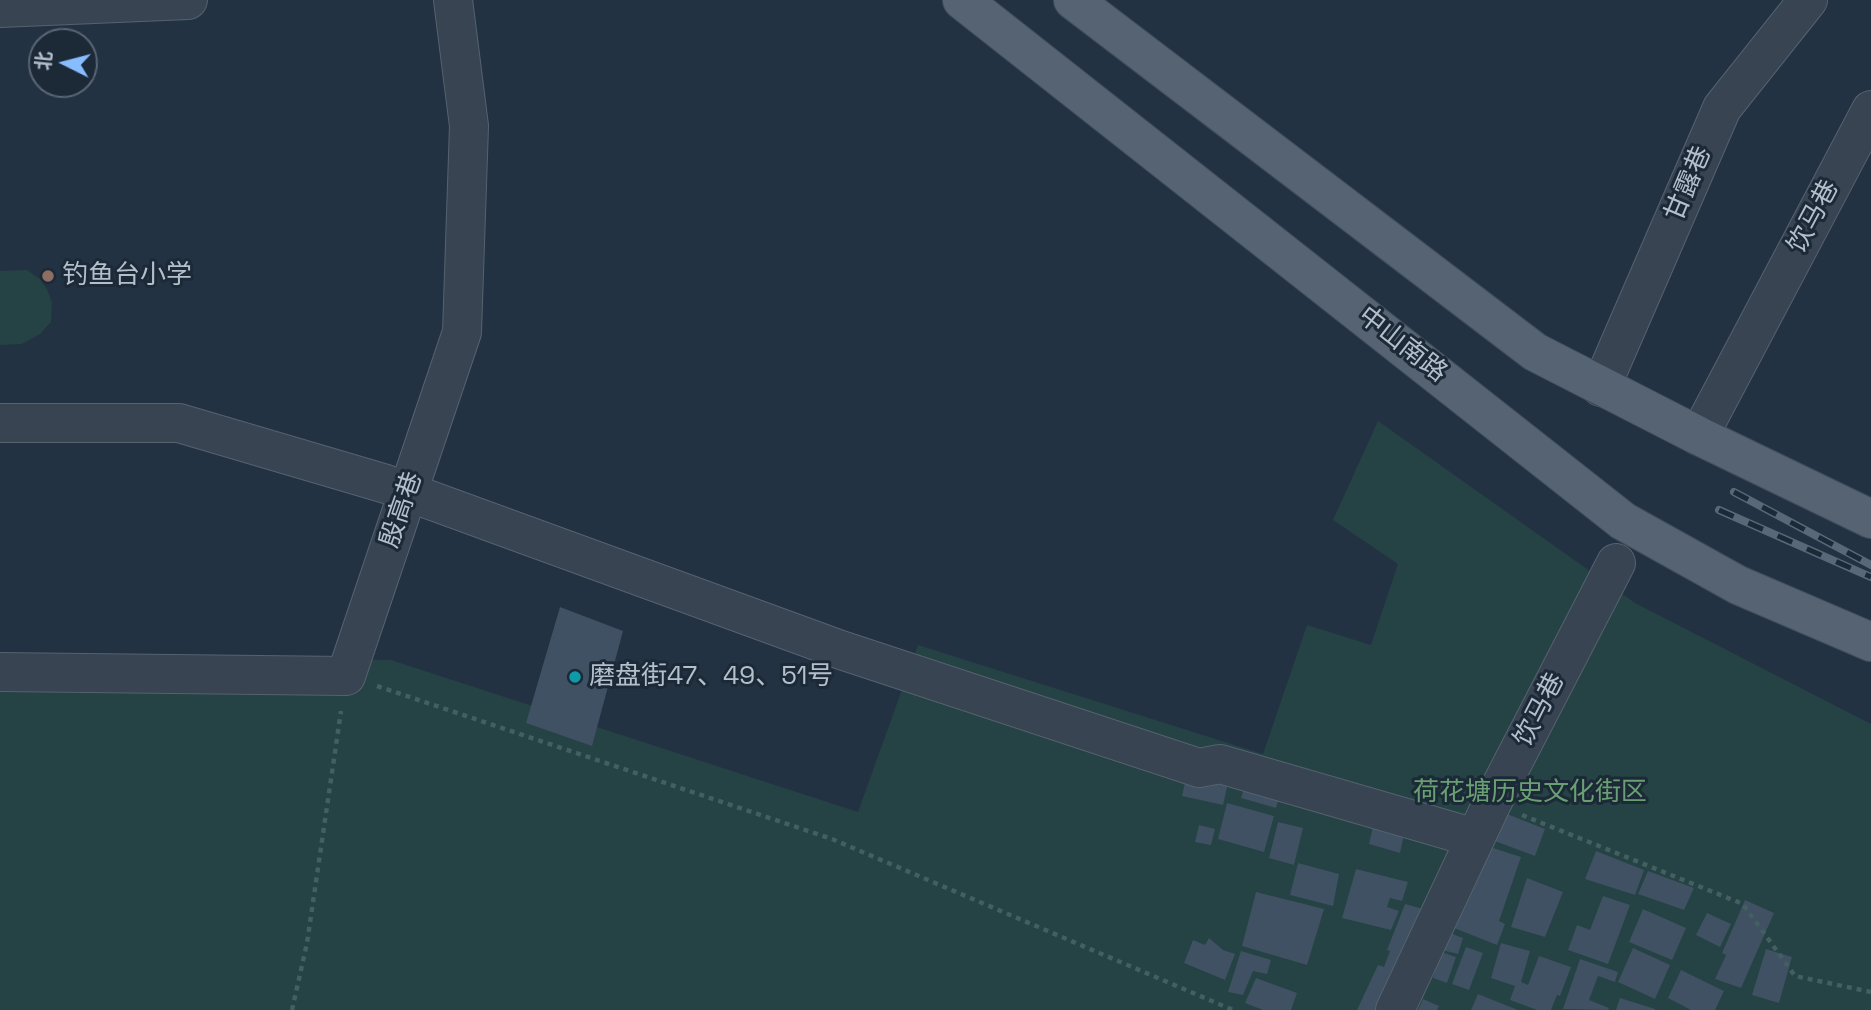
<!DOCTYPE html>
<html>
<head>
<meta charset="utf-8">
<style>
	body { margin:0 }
	#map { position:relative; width:1871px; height:1010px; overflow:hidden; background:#233243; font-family:"Space Grotesk","Noto Sans SC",sans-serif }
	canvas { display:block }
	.north { position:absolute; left:28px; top:28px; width:70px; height:70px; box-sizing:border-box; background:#1c2937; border:2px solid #596573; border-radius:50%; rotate:276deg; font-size:19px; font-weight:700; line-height:28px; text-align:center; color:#b4bfcc }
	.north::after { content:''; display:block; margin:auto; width:24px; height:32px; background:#87bcff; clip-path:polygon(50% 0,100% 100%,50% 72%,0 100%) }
</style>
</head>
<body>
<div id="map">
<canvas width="1871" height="1010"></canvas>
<div class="north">北</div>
</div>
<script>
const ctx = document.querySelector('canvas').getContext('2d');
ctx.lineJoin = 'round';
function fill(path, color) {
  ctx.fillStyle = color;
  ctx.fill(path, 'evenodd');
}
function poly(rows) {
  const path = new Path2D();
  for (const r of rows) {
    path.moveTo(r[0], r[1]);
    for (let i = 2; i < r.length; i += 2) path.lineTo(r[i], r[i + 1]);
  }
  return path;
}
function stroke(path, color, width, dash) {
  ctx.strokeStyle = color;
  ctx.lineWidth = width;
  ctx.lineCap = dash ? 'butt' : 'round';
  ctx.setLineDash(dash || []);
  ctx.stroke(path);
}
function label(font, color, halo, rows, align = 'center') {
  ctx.font = font + ' "Space Grotesk","Noto Sans SC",sans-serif';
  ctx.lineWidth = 6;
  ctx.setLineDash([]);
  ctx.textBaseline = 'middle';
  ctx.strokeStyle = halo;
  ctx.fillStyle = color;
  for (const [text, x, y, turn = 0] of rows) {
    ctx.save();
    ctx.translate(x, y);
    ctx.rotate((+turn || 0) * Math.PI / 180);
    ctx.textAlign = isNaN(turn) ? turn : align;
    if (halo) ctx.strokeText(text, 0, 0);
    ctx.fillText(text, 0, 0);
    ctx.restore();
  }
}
fill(poly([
	[27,270,40,279,47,289,52,303,51,322,40,334,22,344,0,345,0,271],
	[1378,421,1635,603,1871,724,1871,1010,0,1010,0,655,391,660,858,812,918,645,1263,754,1307,625,1371,645,1398,564,1333,520]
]), '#254244');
fill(poly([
	[560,607,623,631,592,746,526,723],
	[1188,769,1229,779,1223,805,1182,796],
	[1247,778,1282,788,1276,808,1241,798],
	[1227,803,1274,816,1264,852,1218,839],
	[1378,804,1409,811,1400,853,1369,844],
	[1502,812,1545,829,1535,856,1492,840],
	[1278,822,1303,828,1294,865,1269,858],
	[1199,825,1215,829,1211,845,1195,842],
	[1487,846,1521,857,1499,921,1505,924,1497,945,1454,928],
	[1596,851,1644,870,1635,895,1585,879],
	[1298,863,1339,874,1333,906,1290,895],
	[1356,869,1408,882,1402,901,1390,898,1387,907,1399,911,1391,930,1342,918],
	[1648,871,1694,888,1684,910,1638,894],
	[1527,878,1563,892,1545,937,1511,927],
	[1256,892,1324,909,1307,965,1242,946],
	[1603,896,1630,905,1608,964,1568,950,1577,925,1590,930],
	[1745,900,1774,913,1741,988,1715,979,1726,955,1722,953],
	[1405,904,1434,912,1389,1010,1357,1010,1378,965,1384,967,1390,951,1387,950],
	[1643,909,1686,928,1672,960,1629,942],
	[1707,913,1731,924,1720,947,1696,935],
	[1442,930,1463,938,1458,954,1434,948],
	[1209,938,1223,950,1235,954,1225,980,1184,963,1193,940,1205,945],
	[1501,943,1530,951,1521,982,1528,985,1539,956,1571,967,1560,996,1557,995,1551,1010,1537,1010,1510,1000,1515,986,1491,978],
	[1466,947,1483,953,1469,990,1452,984],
	[1633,948,1670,965,1655,999,1618,982],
	[1766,949,1792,957,1779,1003,1752,995],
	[1241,951,1271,960,1267,974,1253,971,1243,995,1228,992],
	[1441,952,1456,957,1447,983,1433,978],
	[1580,959,1618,972,1615,982,1598,976,1589,1000,1609,1008,1608,1010,1563,1009],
	[1681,970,1724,991,1715,1010,1691,1010,1668,998],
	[1256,978,1297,993,1291,1010,1263,1010,1245,1003],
	[1478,994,1518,1010,1471,1010],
	[1620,998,1655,1009,1655,1010,1616,1010],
	[1423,999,1439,1006,1437,1010,1418,1010]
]), '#3f5162');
const minor = poly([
	[0,8,188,0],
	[1601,387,1722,108,1808,0],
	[0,423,179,423,386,484,841,650,1199,768,1220,764,1475,838],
	[1699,436,1871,110],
	[0,672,346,676,462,332,469,126,453,0],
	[1395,1010,1492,803,1616,563]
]);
const major = poly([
	[962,0,1623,521,1738,585,1871,642],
	[1073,0,1535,352,1699,436,1871,519]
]);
stroke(minor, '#55626f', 40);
stroke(major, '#414d5b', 40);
stroke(poly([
	[377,686,832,839,1233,1010],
	[1522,815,1743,904,1795,976,1871,992],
	[292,1010,307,943,341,711]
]), '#435f60', 4.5, [5, 5]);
stroke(minor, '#384452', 38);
stroke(major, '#566372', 38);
const rail = poly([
	[1734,492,1871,565],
	[1719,510,1871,577]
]);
stroke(rail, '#596879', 8);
stroke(rail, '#1c2937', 5, [16]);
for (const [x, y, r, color] of [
	[48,276,7,"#8d6e63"],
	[575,677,7,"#0f9aa8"]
]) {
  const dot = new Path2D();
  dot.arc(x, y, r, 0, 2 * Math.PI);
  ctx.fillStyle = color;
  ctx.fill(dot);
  stroke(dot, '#1c2937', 2.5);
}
label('26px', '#b4bfcc', '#1c2937', [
	["甘露巷",1689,184,-67],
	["饮马巷",1814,217,-62],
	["中山南路",1402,345,38],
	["殷高巷",402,510,-71],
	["饮马巷",1540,710,-63]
]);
label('26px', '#b4bfcc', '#1c2937', [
	["钓鱼台小学",62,276],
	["磨盘街47、49、51号",589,677]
], 'left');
label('26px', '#699f73', '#1c2937', [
	["荷花塘历史文化街区",1530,793]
]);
</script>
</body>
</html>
